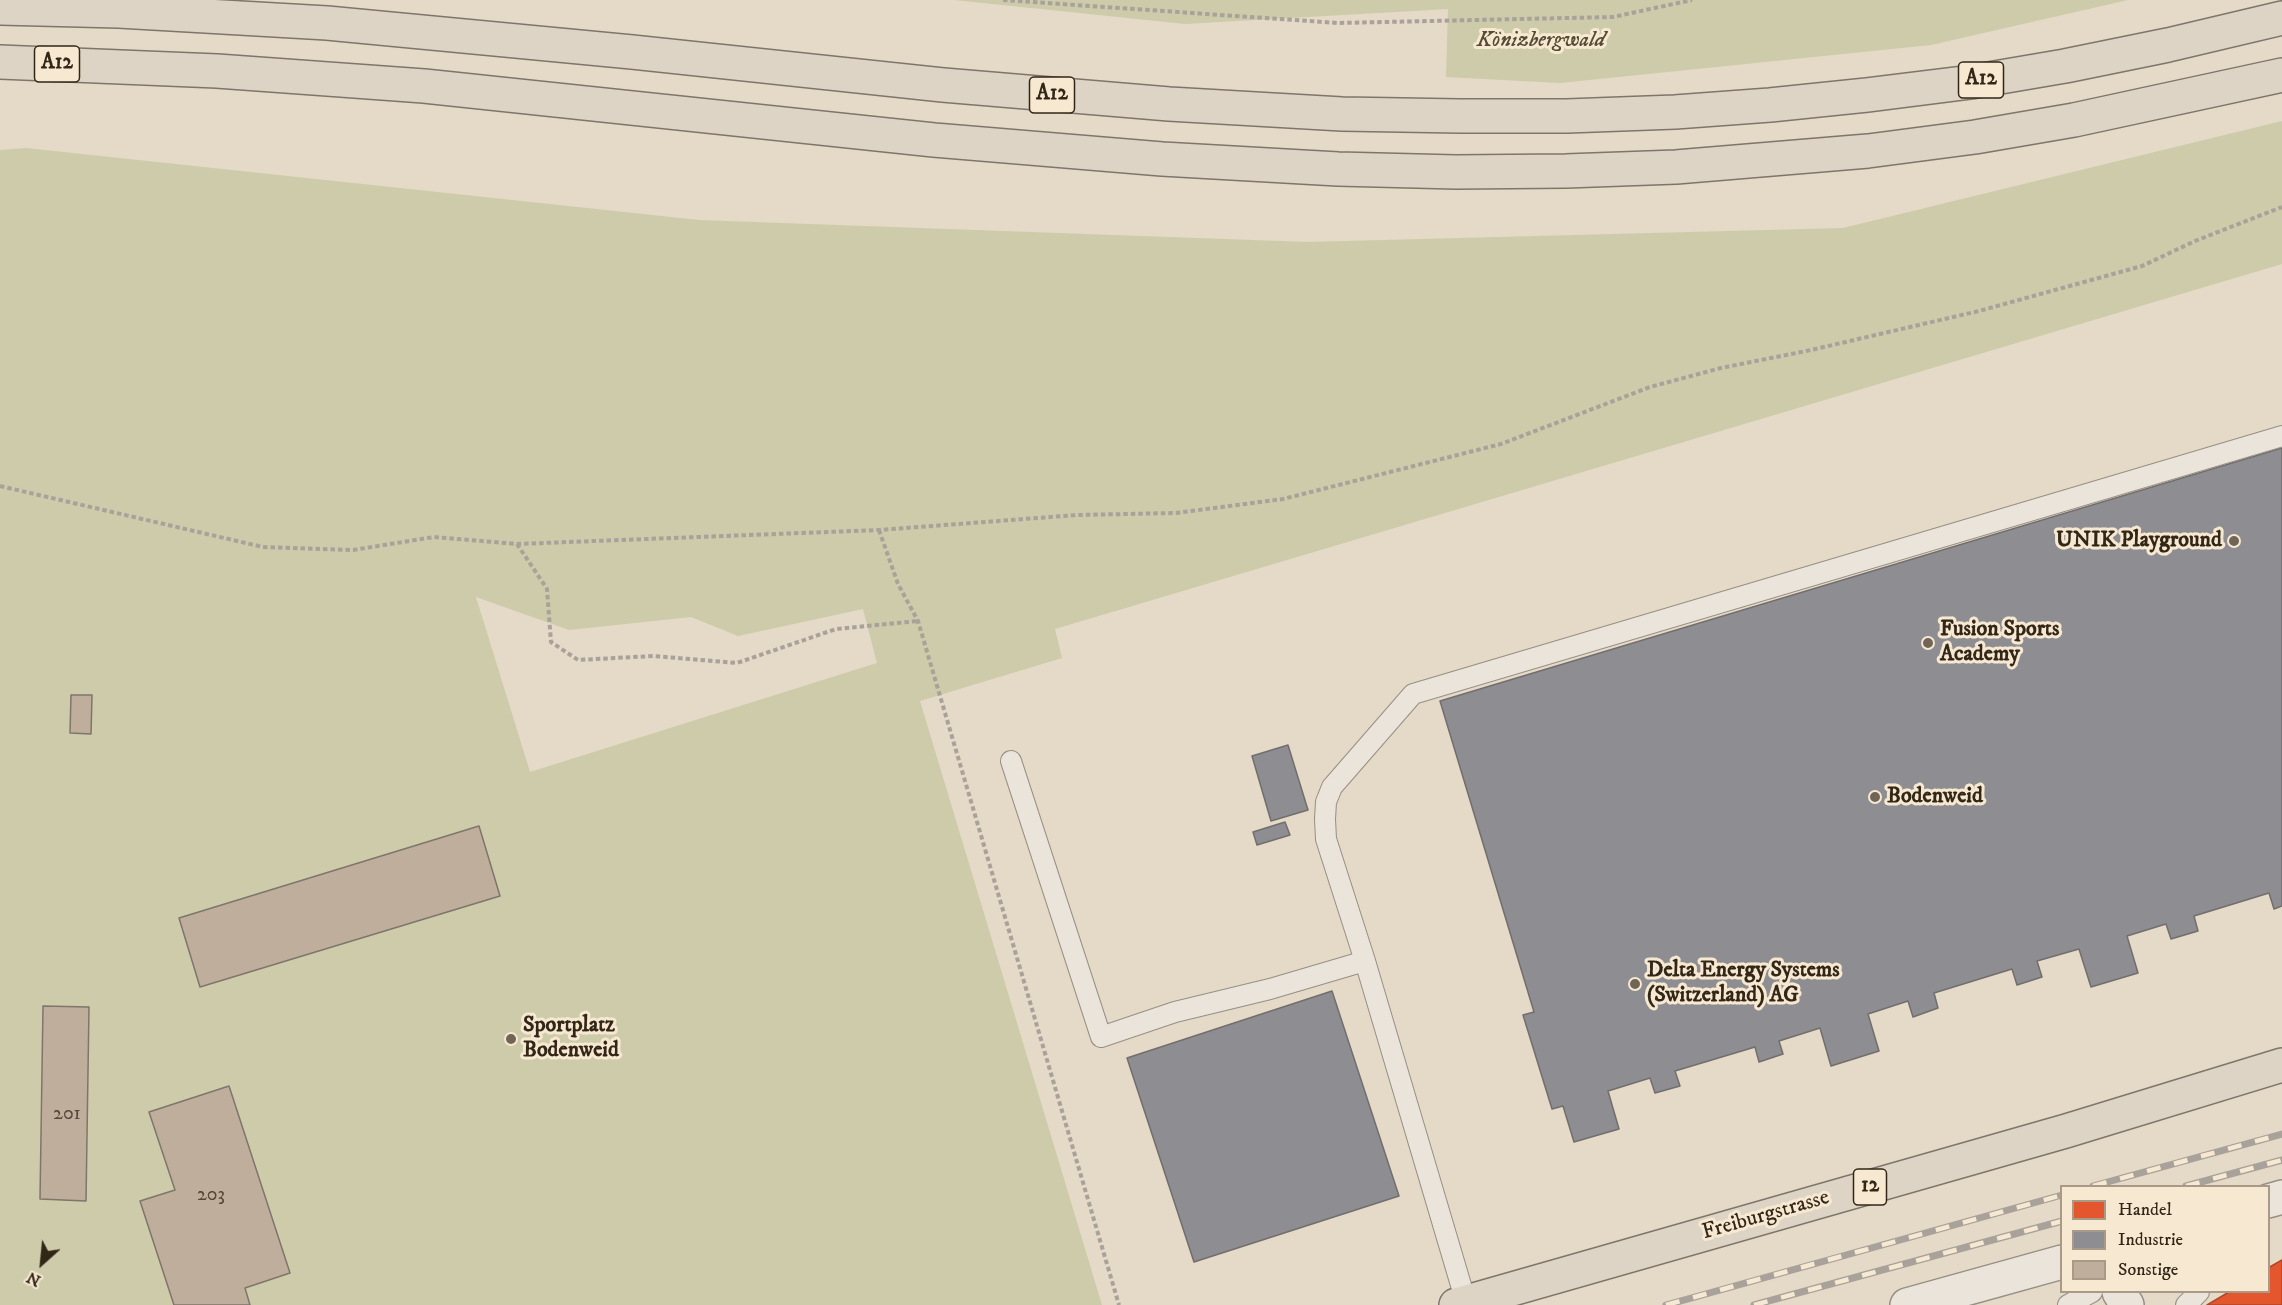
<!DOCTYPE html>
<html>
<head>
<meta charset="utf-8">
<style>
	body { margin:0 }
	#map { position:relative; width:2282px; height:1305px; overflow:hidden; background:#e5d9c7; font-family:"IM FELL DW Pica",serif }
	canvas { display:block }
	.legend { position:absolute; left:2060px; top:1185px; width:210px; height:108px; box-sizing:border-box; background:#f7e8d2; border:2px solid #a89a87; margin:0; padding:8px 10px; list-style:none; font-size:18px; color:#322617 }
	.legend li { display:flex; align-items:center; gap:12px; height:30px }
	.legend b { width:30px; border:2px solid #a89a87 }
	.north { position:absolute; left:12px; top:1233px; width:60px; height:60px; -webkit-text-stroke:4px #f7e8d2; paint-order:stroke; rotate:207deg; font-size:16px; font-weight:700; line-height:24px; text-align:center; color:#322617 }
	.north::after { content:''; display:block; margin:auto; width:21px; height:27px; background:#322617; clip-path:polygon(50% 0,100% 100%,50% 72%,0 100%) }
</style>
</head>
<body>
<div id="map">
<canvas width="2282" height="1305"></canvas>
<ul class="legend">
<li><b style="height:16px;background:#e4572e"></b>Handel</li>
<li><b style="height:16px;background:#8d8d92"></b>Industrie</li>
<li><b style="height:16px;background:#c0ae9d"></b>Sonstige</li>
</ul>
<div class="north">N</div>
</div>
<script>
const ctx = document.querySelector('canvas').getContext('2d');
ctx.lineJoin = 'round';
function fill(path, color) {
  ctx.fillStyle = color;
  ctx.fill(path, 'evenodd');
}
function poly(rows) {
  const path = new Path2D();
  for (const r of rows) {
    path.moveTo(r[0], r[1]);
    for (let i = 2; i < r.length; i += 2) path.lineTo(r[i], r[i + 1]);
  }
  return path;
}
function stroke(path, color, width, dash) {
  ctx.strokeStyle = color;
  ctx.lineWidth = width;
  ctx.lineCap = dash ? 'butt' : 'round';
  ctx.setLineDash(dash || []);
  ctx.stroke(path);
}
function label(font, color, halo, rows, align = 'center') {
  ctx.font = font + ' "IM FELL DW Pica",serif';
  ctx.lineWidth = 6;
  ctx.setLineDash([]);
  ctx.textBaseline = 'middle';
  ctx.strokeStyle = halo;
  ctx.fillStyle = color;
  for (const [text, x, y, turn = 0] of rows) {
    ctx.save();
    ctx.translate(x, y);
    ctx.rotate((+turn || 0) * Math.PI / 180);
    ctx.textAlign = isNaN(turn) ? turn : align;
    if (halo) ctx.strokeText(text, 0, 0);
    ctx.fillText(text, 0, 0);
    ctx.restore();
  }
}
fill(poly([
	[954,0,2128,0,1931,45,1560,83,1446,77,1448,9,1185,24],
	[2282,121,2282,264,1055,629,1062,658,920,701,1102,1305,0,1305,0,150,26,148,699,220,1307,242,1843,228],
	[476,597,569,630,691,617,738,636,863,609,877,663,530,772]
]), '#cdcba9');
const shops = poly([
	[2282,1260,2282,1305,2207,1305,2229,1292,2268,1292,2268,1268,2282,1260]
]);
fill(shops, '#e4572e');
stroke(shops, '#af4827', 1.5);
const industry = poly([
	[2282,448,2282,906,2274,909,2269,893,2194,916,2198,931,2171,939,2166,924,2127,936,2138,973,2091,987,2079,949,2037,961,2042,977,2017,985,2012,969,1934,993,1938,1008,1913,1017,1908,1001,1868,1014,1879,1051,1831,1066,1820,1028,1779,1041,1783,1054,1759,1062,1755,1047,1675,1071,1680,1086,1655,1093,1650,1078,1608,1091,1619,1129,1574,1142,1563,1106,1552,1109,1523,1015,1534,1012,1440,701,2282,448],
	[1288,745,1308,810,1271,821,1252,756,1288,745],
	[1285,822,1290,835,1257,845,1253,832,1285,822],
	[1332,991,1399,1196,1194,1262,1127,1058,1332,991]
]);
fill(industry, '#8d8d92');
stroke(industry, '#726e6d', 1.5);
const building = poly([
	[71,695,92,695,91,734,70,733,71,695],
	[479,826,500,896,200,987,179,918,479,826],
	[43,1006,89,1007,86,1201,40,1199,43,1006],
	[229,1086,290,1273,245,1288,250,1305,174,1305,140,1201,175,1190,149,1112,229,1086]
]);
fill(building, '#c0ae9d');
stroke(building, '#7e766b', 1.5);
const lane = poly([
	[1011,761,1101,1037,1175,1012,1270,989,1365,961,1466,1302],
	[1365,961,1326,839,1325,819,1326,802,1332,787,1413,694,2282,436],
	[2068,1305,2092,1292],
	[2186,1305,2199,1292]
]);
const street = poly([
	[2268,1201,2282,1197],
	[2119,1292,2127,1305],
	[1907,1305,2062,1262]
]);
const primary = poly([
	[1456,1305,2066,1131,2282,1065]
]);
const highway = poly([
	[0,8,119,11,327,23,632,52,943,85,1169,104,1342,114,1460,116,1567,116,1675,112,1770,105,1867,95,1971,82,2065,66,2168,45,2282,18],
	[0,62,217,71,424,86,934,140,1162,159,1338,169,1456,172,1566,171,1676,167,1868,151,1975,137,2074,120,2282,75]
]);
stroke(lane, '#978f83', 22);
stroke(street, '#978f83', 36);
stroke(primary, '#7e766b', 36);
stroke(highway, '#7e766b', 36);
stroke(poly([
	[1003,0,1338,23,1613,17,1692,0],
	[0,486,263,547,353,550,434,537,517,544,879,530,1077,515,1176,513,1283,499,1501,444,1650,387,1721,368,1811,350,1979,311,2142,266,2195,241,2282,207],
	[879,530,898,584,918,621,1119,1305],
	[517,544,547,589,551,642,578,660,653,656,737,663,836,629,918,621]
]), '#a8a29a', 4, [4.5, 3]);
stroke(lane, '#eae4db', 20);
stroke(street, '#eae4db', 33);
stroke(primary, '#ddd4c5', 33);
stroke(highway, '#ddd4c5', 33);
const rail = poly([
	[2093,1186,2282,1134],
	[2186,1186,2282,1160],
	[1666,1305,2062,1195],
	[1754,1305,2062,1221]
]);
stroke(rail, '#a8a29a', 7);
stroke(rail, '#f7e8d2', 4.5, [14]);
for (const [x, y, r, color] of [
	[2234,541,6,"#716555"],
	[1928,643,6,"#716555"],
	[1875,797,6,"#716555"],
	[1635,984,6,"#716555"],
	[511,1039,6,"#716555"]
]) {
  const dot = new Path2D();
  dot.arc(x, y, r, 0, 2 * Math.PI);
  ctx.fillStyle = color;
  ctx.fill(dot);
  stroke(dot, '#f7e8d2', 2);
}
label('20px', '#564838', null, [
	["201",67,1115],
	["203",211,1196]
]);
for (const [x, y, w] of [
	[57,64,45],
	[1981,80,45],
	[1052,95,45],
	[1870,1187,33]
]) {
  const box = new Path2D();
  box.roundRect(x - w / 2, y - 18, w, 36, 4.5);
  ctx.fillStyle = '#f7e8d2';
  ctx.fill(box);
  stroke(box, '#322617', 1.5);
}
label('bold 21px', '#322617', null, [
	["A12",57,64],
	["A12",1981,80],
	["A12",1052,95],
	["12",1870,1187]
]);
label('italic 22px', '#544c35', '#f7e8d2', [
	["Könizbergwald",1541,41]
]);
label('bold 22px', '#322617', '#f7e8d2', [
	["UNIK Playground",2222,541,"right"],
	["Fusion Sports",1940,630],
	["Academy",1940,655],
	["Bodenweid",1887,797],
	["Delta Energy Systems",1647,971],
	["(Switzerland) AG",1647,996],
	["Sportplatz",523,1026],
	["Bodenweid",523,1051]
], 'left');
label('22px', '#322617', '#f7e8d2', [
	["Freiburgstrasse",1766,1216,-16]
]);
</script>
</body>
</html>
